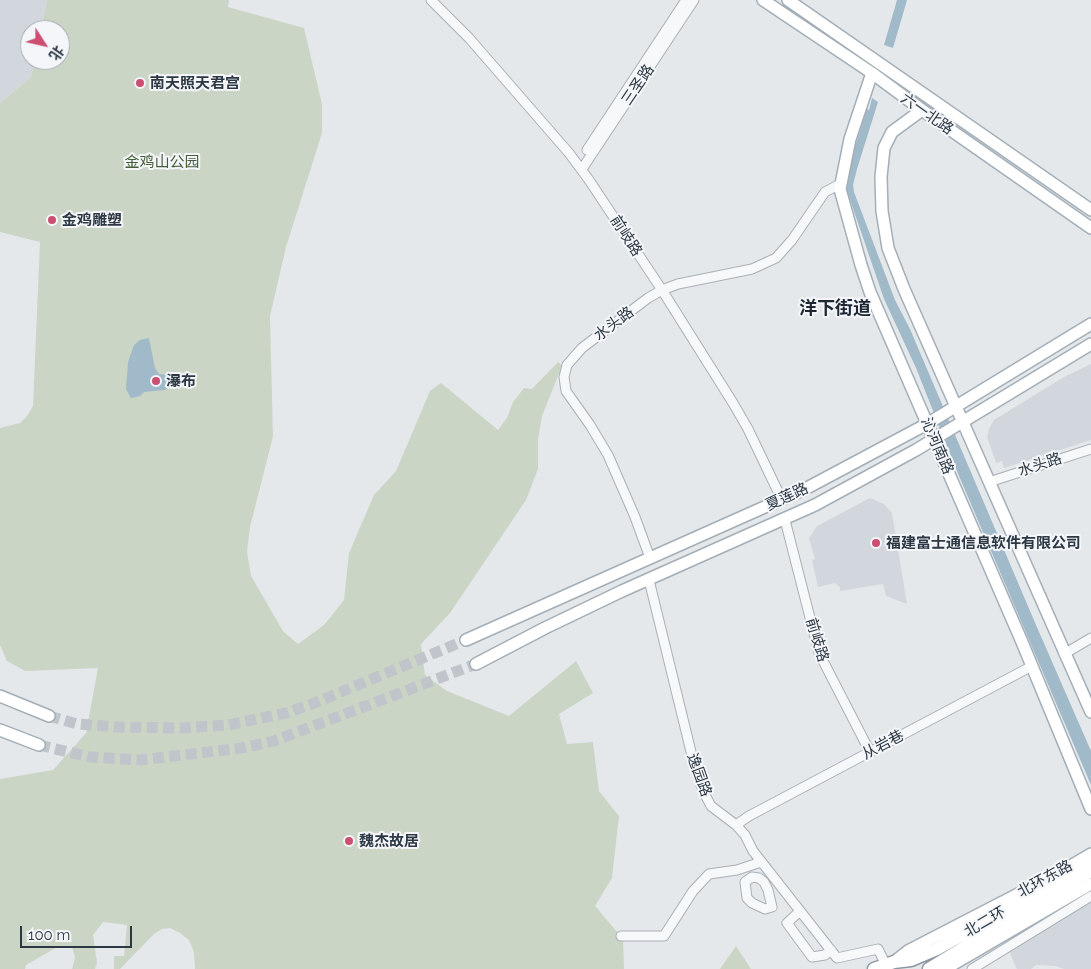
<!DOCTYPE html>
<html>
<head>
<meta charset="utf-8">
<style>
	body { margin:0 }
	#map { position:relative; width:1091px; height:969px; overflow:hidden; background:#e4e8eb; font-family:Raleway,"Noto Sans SC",sans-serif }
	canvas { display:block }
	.north { position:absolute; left:20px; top:20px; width:50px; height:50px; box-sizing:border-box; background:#f4f6f9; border:1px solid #a4aab1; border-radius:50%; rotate:125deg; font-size:14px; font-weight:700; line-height:20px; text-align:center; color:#2c3844 }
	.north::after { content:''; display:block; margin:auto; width:18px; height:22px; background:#cc4e71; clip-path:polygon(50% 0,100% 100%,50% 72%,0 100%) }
	.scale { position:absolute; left:20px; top:926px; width:112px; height:22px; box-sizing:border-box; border:2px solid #2c3844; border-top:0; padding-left:6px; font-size:15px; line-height:18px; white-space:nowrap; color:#2c3844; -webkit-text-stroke:4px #f4f6f9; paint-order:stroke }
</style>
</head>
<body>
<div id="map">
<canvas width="1091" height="969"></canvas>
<div class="north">北</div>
<div class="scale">100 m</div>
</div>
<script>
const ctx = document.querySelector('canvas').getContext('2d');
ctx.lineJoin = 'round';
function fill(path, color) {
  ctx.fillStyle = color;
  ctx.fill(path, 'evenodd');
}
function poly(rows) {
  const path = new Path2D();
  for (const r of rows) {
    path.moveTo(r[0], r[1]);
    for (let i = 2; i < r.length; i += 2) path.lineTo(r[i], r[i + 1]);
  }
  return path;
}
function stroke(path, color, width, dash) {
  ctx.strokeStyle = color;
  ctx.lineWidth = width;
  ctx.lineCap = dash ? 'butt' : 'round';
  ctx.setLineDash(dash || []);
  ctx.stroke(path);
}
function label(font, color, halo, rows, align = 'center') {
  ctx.font = font + ' Raleway,"Noto Sans SC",sans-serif';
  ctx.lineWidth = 4;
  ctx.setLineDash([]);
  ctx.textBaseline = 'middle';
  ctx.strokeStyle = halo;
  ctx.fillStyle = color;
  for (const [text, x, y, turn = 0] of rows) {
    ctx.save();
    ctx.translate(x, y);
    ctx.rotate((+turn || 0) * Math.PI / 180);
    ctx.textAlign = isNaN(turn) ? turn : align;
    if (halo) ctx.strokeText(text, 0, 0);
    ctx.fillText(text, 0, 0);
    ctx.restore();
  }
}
fill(poly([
	[0,0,47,0,41,30,30,30,30,60,35,60,31,77,0,103],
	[1091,364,1091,440,1004,468,1002,461,996,463,987,437,989,429,994,420,1064,377],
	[870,498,884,504,892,513,907,604,886,596,883,584,840,591,840,587,835,583,818,587,812,560,815,559,809,538,817,526],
	[1091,902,1091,969,1064,969,1056,966,1036,965,1031,969,1017,969,1009,951]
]), '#d2d7dd');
fill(poly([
	[47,0,229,0,228,7,304,28,322,104,322,133,286,247,270,316,273,436,250,527,247,552,251,576,283,631,298,644,324,625,344,600,349,553,374,495,396,471,430,391,441,383,498,430,507,418,513,402,524,388,532,389,558,362,562,366,542,416,538,439,538,469,526,500,450,613,421,644,425,675,447,691,509,716,576,661,593,693,559,714,567,744,593,742,599,791,619,816,612,878,595,906,623,939,624,969,195,969,194,952,189,940,180,933,170,928,162,929,154,934,120,969,114,969,114,956,124,956,127,925,103,922,93,935,97,963,95,969,72,969,75,957,72,947,59,946,26,965,25,969,0,969,0,779,53,770,86,733,98,668,25,671,7,661,0,645,0,428,20,423,27,416,33,406,40,242,0,232,0,103,31,77,35,60,60,60,60,30,41,30],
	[736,946,751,969,720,969]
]), '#cbd5c5');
fill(poly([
	[897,0,907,0,893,48,884,45],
	[872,98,878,102,857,169,853,185,854,192,895,300,910,329,1036,625,1091,751,1091,785,959,476,916,368,884,299,846,188,849,165,867,109,869,110],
	[149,338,155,368,159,374,166,375,170,386,165,390,144,392,140,396,131,398,126,389,128,362,134,345,140,340]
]), '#a0baca');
stroke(poly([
	[49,716,77,724,118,727,182,728,228,725,286,713,312,704,466,640],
	[39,745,90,757,140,760,242,748,274,741,476,664]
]), '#bfc5ca', 11, [11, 5.5]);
const minor = poly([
	[431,0,469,38,569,153,589,180,662,290,733,403,748,429,782,500],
	[587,150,686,0],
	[582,169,694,0],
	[989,482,1091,449],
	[785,520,819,653,870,752],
	[650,558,635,517,608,455,590,425,566,391,564,377,567,365,582,348,648,298,662,290,678,284,752,269,776,258,792,240,825,192,840,184],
	[649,580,694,764,703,791,711,806,736,825,745,835,753,851,837,958,878,949,886,965],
	[1064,654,1091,638],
	[736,825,749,816,1032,666],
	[752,877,759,878,764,882,768,890,772,907,765,909,752,903,747,898,745,882,752,877],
	[800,911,787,923,812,957,825,955,831,950],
	[621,936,664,936,693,891,709,874,737,870,761,862],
	[972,969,1091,896]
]);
const major = poly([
	[763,0,872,73,922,110,1091,228],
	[788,0,1091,210],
	[872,73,850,139,840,189,861,265,870,292,1022,642,1091,809],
	[922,110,892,132,884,148,881,177,882,211,888,248,904,289,1091,712],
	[466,640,805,489,927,424,1091,324],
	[476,664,545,628,622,591,815,505,916,450,1091,344],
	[0,696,49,716],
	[0,730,39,745],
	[894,962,908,951,1057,874,1091,854],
	[945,969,1091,884]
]);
const highway = poly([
	[874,969,894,962,911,960,937,949,1091,862],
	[929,969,1091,871]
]);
stroke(minor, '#a9b0b6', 11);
stroke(major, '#a3aeb7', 14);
stroke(highway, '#8c97a2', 15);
stroke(minor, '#f7f8fa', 9);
stroke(major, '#fff', 11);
stroke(highway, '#fff', 12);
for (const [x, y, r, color] of [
	[140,83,5,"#cc4e71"],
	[52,220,5,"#cc4e71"],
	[156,381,5,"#cc4e71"],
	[876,543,5,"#cc4e71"],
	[349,841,5,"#cc4e71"]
]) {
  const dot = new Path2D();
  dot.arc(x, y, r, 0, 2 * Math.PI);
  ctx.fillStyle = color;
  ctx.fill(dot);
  stroke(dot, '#f4f6f9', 2);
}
label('bold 15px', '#2c3844', '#f4f6f9', [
	["南天照天君宫",150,83],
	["金鸡雕塑",62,220],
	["瀑布",166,381],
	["福建富士通信息软件有限公司",886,543],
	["魏杰故居",359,841]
], 'left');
label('15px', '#2c3844', '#f4f6f9', [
	["三圣路",638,85,-56],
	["六一北路",927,114,35],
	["前岐路",626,236,57],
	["水头路",614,324,-37],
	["沁河南路",937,446,67],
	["水头路",1040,465,-18],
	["夏莲路",787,497,-25],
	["前岐路",817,640,73],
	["从岩巷",883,745,-28],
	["逸园路",699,775,70],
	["北环东路",1045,879,-29],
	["北二环",985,922,-30]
]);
label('15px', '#455f39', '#f4f6f9', [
	["金鸡山公园",162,162]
]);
label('bold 18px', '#1e2835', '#f4f6f9', [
	["洋下街道",835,309]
]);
</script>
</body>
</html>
